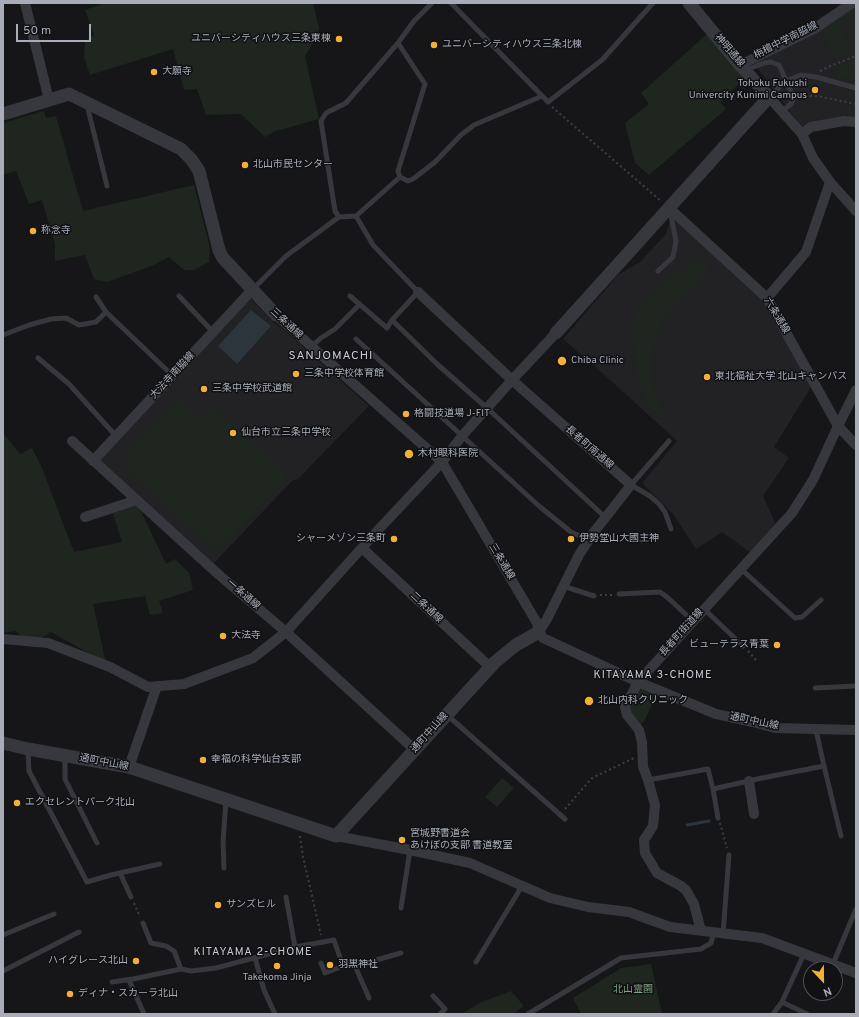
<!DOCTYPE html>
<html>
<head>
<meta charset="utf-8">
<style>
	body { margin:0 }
	#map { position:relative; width:859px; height:1017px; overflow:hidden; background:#161618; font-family:Overpass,sans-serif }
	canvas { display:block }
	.frame { position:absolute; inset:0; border:4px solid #a8adb8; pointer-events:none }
	.north { position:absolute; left:803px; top:961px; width:40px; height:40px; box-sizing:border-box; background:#111113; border:1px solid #4d4f55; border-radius:50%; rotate:158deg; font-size:11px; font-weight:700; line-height:16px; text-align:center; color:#a8adb8 }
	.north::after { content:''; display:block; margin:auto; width:14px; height:18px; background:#f2b134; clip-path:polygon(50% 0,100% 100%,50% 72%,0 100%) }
	.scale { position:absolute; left:16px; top:24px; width:75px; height:18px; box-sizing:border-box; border:2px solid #a8adb8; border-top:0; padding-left:5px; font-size:12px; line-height:14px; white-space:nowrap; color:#a8adb8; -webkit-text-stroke:3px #111113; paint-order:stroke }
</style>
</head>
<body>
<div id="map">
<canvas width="859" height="1017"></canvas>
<div class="frame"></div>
<div class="north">N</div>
<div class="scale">50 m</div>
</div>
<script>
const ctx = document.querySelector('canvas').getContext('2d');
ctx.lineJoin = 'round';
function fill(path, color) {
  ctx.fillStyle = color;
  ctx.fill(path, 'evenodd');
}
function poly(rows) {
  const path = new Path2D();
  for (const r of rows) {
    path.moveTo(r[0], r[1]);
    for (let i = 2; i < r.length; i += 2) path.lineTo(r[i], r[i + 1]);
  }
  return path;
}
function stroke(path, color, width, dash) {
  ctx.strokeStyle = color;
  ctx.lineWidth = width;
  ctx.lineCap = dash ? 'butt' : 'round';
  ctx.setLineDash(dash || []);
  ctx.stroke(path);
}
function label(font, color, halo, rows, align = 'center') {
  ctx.font = font + ' Overpass,"Noto Sans JP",sans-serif';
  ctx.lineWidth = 3;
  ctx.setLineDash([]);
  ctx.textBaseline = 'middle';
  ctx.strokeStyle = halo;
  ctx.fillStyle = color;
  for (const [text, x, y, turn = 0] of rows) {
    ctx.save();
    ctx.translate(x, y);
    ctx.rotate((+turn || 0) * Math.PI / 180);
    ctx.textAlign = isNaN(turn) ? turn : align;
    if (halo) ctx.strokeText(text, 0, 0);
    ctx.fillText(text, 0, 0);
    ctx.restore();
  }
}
fill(poly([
	[856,4,856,120,801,127,753,62],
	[674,219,764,300,811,387,774,447,789,458,763,496,776,525,751,553,722,532,696,549,673,514,644,485,643,482,677,441,597,368,593,365,563,339,618,275,640,262,666,234,670,221],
	[249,297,274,323,283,329,369,406,298,479,293,480,214,563,98,459]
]), '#222225');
fill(poly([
	[105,3,313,3,319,28,317,37,305,56,319,119,276,131,265,137,241,114,206,115,197,89,184,90,173,49,90,75,84,57,85,42,94,35,85,10],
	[856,6,856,14,842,21,841,24,842,32,847,41,853,47,853,50,843,55,834,55,828,44,823,29],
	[708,33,746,77,720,102,726,109,649,175,635,163,625,123,649,104,641,93],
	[856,60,856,82,839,76,835,72,836,67],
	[44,111,46,118,56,116,83,211,194,185,210,248,209,262,194,270,184,270,169,257,154,265,107,282,94,279,85,255,55,261,55,244,42,200,29,204,16,171,3,175,3,123],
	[694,261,702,262,707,265,709,269,692,291,674,305,663,322,655,340,652,353,651,374,656,392,665,416,663,418,657,416,650,408,643,395,636,368,631,324,635,315,640,307,664,283],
	[177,400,199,421,214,407,288,477,217,552,126,469,129,447],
	[3,433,20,454,32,448,42,468,74,552,122,542,113,513,138,505,166,564,175,559,189,573,193,590,159,601,163,613,150,615,145,596,93,604,106,663,51,632,39,639,21,636,15,631,3,633],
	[639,685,657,695,643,723,638,725,627,707],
	[502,778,514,788,497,807,485,797],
	[651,964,662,1014,581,1014,573,998,621,968],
	[511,991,524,1006,513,1014,462,1014,477,1004]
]), '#1e261f');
fill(poly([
	[251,310,271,326,237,364,218,346]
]), '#2c353c');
stroke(poly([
	[687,825,709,821]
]), '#2c353c', 3);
stroke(poly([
	[820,71,830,66,856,56],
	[800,96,817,96,856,104],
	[552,107,661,201],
	[600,595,612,595],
	[748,651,756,660],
	[565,809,592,778,634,758],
	[720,823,727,848],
	[300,836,303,857,321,935],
	[134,903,140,917]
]), '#3d3f44', 2, [2, 3]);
stroke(poly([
	[432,3,414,21,398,43,425,84,398,171,400,177,408,181,413,179,435,162,461,135,474,125,542,96],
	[451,3,548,102,602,60,653,3],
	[398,43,346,103,326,113,321,121,335,211,339,217,356,216,400,177],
	[746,70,764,63,771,62,779,65,793,96,793,100,791,104,782,111],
	[770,96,786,81,801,75,816,77,856,88],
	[87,105,107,186],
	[658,271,673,257,676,241,670,211],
	[253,289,286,256,339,217],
	[179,296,213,332],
	[350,296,387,328,392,320,418,292,373,245,356,216],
	[96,297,106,312,173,376],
	[392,320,437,364,487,408,605,517],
	[3,335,29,325,51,319,66,318,79,325,96,322,106,312],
	[356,339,539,506,571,532,589,540],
	[311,347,321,338,335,329,359,305],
	[38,358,69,384,116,436],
	[669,441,631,485,650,496,659,504,665,512,671,529],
	[741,569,795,618,802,617,821,600],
	[563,586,594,596],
	[619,594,660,592,667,597,693,621],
	[704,609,743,646],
	[815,688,856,686],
	[447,715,565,819],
	[28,751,29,771,87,882,111,875,160,864],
	[65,757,65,779,97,843],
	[824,766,841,836],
	[648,780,708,769,713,789,718,818],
	[713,789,762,778,824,766,816,730],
	[224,868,223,842,226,801],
	[120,873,131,897],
	[401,908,410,850],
	[723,934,729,855],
	[3,935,54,914],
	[295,947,334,940,343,966,325,973,321,963],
	[255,958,264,990,275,1014],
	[476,962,522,886],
	[833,964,856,909],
	[343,966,355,966,401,953],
	[355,966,369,998],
	[181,969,191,971,216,968,295,947,286,897],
	[3,971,79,932],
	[129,980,144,1014],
	[112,982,133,979,181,969,174,951,166,946,151,943,143,923],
	[433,996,445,1009,440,1014],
	[782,1002,807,1014],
	[528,1014,621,958,701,949,711,943,714,932],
	[773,1014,782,1002,804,954]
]), '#37383d', 5);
stroke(poly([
	[25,3,49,100],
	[740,65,814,29,852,3],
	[769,97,802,134,813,158,830,182,856,211],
	[802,134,811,127,844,121,856,122],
	[669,208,767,298,838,426,856,445],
	[418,292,512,380,631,485,594,532,579,555,547,619,539,632],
	[767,298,806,252,830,182],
	[276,315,442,462,537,623,539,632,543,638,638,682,716,714,753,722,775,728,856,730],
	[72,441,218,574,286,632,415,750],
	[93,461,252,290],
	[85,517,137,500],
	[362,548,490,667],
	[3,639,48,643,110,667,148,687,184,684,253,658,286,632,379,529,442,462,462,436,512,380,556,333],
	[129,767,157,686],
	[749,781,754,814],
	[336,836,410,850,470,863,550,898,588,907,629,912,670,927,762,938,856,973],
	[701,931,694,904,686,890,681,886,657,873,645,853,644,840,653,826,655,805,648,780,643,767,642,742,639,730,627,715,625,707,638,682,792,513,813,480,838,426,856,390]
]), '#37383d', 10);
stroke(poly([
	[3,114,69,94,181,149,191,159,199,171,219,250,223,258,276,315],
	[556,333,769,97,740,65,689,3],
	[3,743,28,749,129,767,336,836,495,662,516,645,539,632]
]), '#37383d', 13);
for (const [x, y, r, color] of [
	[339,39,4,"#f2b134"],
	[434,45,4,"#f2b134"],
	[154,72,4,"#f2b134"],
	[815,90,4,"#f2b134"],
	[245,165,4,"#f2b134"],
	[33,231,4,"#f2b134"],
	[562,361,5,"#f2b134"],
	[296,374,4,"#f2b134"],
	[707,377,4,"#f2b134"],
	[204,389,4,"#f2b134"],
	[406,414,4,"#f2b134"],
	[233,433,4,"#f2b134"],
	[409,454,5,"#f2b134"],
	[394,539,4,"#f2b134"],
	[571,539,4,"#f2b134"],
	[223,636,4,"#f2b134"],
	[777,645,4,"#f2b134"],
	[589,701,5,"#f2b134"],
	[203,760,4,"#f2b134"],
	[17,803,4,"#f2b134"],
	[402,840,4,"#f2b134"],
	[218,905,4,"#f2b134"],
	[136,961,4,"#f2b134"],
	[330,965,4,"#f2b134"],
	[277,966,4,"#f2b134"],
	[70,994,4,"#f2b134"]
]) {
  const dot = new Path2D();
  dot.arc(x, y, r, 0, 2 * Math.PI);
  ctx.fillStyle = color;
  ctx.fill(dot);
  stroke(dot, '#111113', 1.5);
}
label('10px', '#a8adb8', '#111113', [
	["ユニバーシティハウス三条東棟",331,39,"right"],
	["ユニバーシティハウス三条北棟",442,45],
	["大願寺",162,72],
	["Tohoku Fukushi",807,84,"right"],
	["Univercity Kunimi Campus",807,96,"right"],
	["北山市民センター",253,165],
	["称念寺",41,231],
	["Chiba Clinic",571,361],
	["三条中学校体育館",304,374],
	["東北福祉大学 北山キャンパス",715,377],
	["三条中学校武道館",212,389],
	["格闘技道場 J-FIT",414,414],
	["仙台市立三条中学校",241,433],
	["木村眼科医院",418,454],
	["シャーメゾン三条町",386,539,"right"],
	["伊勢堂山大國主神",579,539],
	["大法寺",231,636],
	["ビューテラス青葉",769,645,"right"],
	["北山内科クリニック",598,701],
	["幸福の科学仙台支部",211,760],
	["エクセレントパーク北山",25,803],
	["宮城野書道会",410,834],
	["あけぼの支部 書道教室",410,846],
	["サンズヒル",226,905],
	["ハイグレース北山",128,961,"right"],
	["羽黒神社",338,965],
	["Takekoma Jinja",277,978,"center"],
	["ディナ・スカーラ北山",78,994]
], 'left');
label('10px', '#a8adb8', '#111113', [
	["栴檀中学南脇線",786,41,-27],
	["神明通線",729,51,49],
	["六条通線",776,316,59],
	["三条通線",286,324,43],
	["大法寺南脇線",173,376,-47],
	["長者町南通線",589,448,41],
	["三条通線",501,562,59],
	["一条通線",243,595,41],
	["二条通線",426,608,43],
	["長者町街道線",682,633,-48],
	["通町中山線",754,722,12],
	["通町中山線",430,733,-48],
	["通町中山線",104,763,11]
]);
label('10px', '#7fa381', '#111113', [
	["北山霊園",633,990]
]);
ctx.letterSpacing = '1px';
label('11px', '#c9ccd4', '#111113', [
	["KITAYAMA 3-CHOME",653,676],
	["KITAYAMA 2-CHOME",253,953]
]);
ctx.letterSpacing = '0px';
ctx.letterSpacing = '1px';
label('12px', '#c9ccd4', '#111113', [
	["SANJOMACHI",331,357]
]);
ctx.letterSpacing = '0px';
</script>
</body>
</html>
